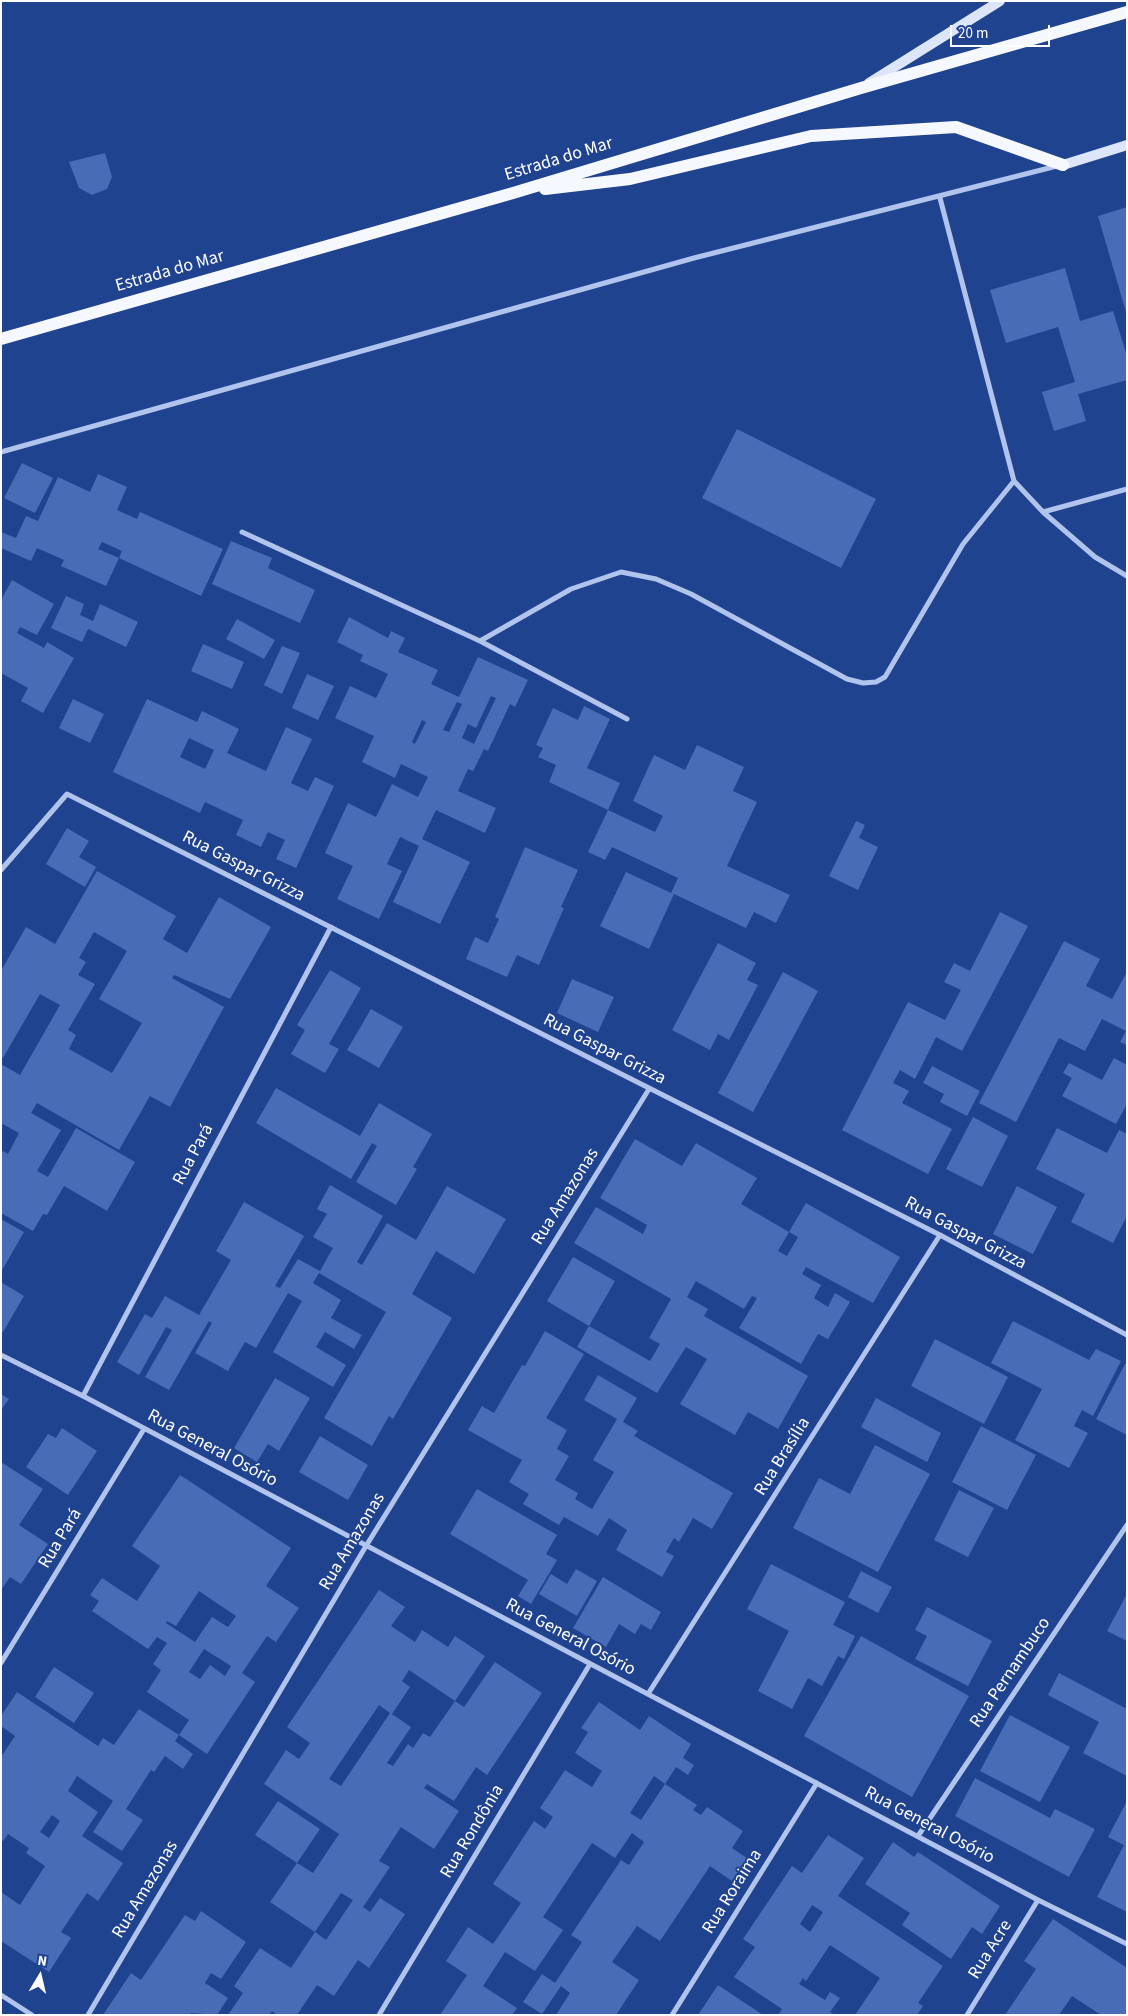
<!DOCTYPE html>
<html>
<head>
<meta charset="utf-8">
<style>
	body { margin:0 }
	#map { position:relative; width:1128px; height:2016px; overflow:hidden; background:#204390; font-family:"Source Sans 3",sans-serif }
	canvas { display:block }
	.frame { position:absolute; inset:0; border:2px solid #fff; pointer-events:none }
	.north { position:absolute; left:15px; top:1951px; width:50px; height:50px; -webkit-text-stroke:4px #204390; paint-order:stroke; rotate:9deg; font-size:14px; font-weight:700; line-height:20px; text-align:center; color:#fff }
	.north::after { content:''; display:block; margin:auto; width:18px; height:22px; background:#fff; clip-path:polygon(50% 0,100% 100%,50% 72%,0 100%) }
	.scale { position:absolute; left:950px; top:25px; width:100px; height:22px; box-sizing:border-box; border:2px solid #fff; border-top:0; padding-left:6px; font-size:15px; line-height:18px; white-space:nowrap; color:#fff; -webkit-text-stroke:4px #204390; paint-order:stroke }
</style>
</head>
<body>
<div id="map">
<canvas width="1128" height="2016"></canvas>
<div class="frame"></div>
<div class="north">N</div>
<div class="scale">20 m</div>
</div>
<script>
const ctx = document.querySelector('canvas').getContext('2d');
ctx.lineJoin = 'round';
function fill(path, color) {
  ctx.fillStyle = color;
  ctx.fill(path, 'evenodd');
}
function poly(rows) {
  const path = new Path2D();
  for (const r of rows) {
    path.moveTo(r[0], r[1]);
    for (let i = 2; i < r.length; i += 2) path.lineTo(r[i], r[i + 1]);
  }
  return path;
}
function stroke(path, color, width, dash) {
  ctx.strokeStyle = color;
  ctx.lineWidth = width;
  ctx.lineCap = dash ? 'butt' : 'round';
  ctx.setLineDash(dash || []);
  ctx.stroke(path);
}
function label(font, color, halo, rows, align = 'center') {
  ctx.font = font + ' "Source Sans 3",sans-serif';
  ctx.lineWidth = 4;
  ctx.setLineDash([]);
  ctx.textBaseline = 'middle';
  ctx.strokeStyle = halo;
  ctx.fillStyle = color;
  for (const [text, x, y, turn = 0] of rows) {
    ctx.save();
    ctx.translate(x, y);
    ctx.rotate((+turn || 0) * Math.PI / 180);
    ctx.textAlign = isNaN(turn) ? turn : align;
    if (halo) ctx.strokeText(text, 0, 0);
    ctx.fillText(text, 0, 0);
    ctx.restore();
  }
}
fill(poly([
	[105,153,112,177,107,189,92,195,79,188,69,162],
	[1127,207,1127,312,1126,312,1098,216],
	[1065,268,1080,321,1113,311,1127,356,1127,380,1078,394,1086,421,1054,431,1042,392,1075,382,1058,327,1006,343,990,290],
	[737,429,876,499,841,568,702,498],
	[22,463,53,478,35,513,4,498],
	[98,474,127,487,117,510,137,519,140,512,223,549,201,596,119,558,122,551,102,542,98,549,119,558,106,586,61,566,64,560,37,548,31,561,1,548,1,532,16,538,26,516,38,521,58,477,90,492],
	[231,541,272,558,268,568,315,590,300,623,212,584],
	[12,580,54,604,37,635,20,627,17,633,44,648,47,642,74,658,43,713,21,701,28,688,1,673,1,600],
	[66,596,84,604,80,615,93,621,100,604,138,622,126,647,88,629,82,642,51,628],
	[349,617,388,638,391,631,405,638,398,652,438,670,431,684,459,697,478,657,528,680,515,707,510,704,488,751,484,749,473,771,468,769,458,791,496,808,485,833,436,810,422,839,470,862,440,924,393,902,419,846,400,837,387,864,402,871,379,919,337,899,353,866,325,853,348,803,376,817,392,784,418,797,428,777,401,764,395,778,362,762,374,736,335,718,350,686,376,698,388,674,360,661,363,655,337,642],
	[491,696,496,698,474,744,462,738,468,724,476,728],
	[457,702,462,704,449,732,443,730],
	[422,720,426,722,415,744,412,742],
	[237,619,275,640,264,659,226,639],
	[203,644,244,662,232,689,191,671],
	[282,646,300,653,282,694,264,685],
	[307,674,334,686,318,720,292,708],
	[73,699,104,714,90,743,59,728],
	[147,699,197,722,202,711,239,729,227,753,266,771,286,727,312,739,291,783,308,791,315,777,334,786,296,868,276,859,285,840,268,832,261,847,236,835,243,820,205,802,200,813,113,772],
	[189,738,214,750,205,769,180,757],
	[584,706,610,719,587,768,620,783,608,810,549,782,556,765,538,757,543,748,536,745,553,708,578,720],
	[697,745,744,767,733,791,757,802,727,866,790,895,776,923,754,912,746,928,674,894,649,949,600,926,626,872,671,893,678,878,612,847,605,860,588,852,608,810,655,832,663,816,633,801,654,755,685,770],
	[856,821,865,825,859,838,878,847,858,890,829,876],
	[67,828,89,841,79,857,96,867,85,887,46,864],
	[525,847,578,870,561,907,564,908,539,965,517,955,507,977,466,959,475,937,488,943,499,919,495,917],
	[97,871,176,916,163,939,187,953,219,897,271,927,230,999,174,975,172,978,224,1007,170,1107,150,1096,119,1150,37,1103,31,1113,61,1130,37,1171,48,1177,76,1128,135,1162,107,1211,64,1186,47,1215,43,1214,33,1231,1,1213,1,1153,3,1151,8,1154,19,1133,1,1123,1,1064,20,1075,60,1005,40,994,3,1058,1,1057,1,971,26,927,55,944],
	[94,932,127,951,99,999,142,1023,112,1073,69,1049,76,1035,68,1030,95,984,78,975,86,962,79,958],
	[1000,912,1028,926,962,1051,936,1037,915,1079,900,1070,893,1083,909,1091,902,1103,952,1129,928,1174,842,1130,908,1002,945,1020,961,990,944,982,954,963,970,971],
	[1064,941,1100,959,1086,986,1112,999,1127,972,1127,1045,1120,1042,1126,1031,1102,1019,1085,1051,1059,1038,1016,1122,979,1103],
	[718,943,756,963,747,980,758,985,729,1040,718,1034,710,1050,672,1030],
	[330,970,361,988,329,1044,339,1049,325,1073,291,1054,305,1030,297,1025],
	[783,972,818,991,753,1112,718,1093],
	[572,979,614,997,598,1032,557,1013],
	[371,1009,403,1027,379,1068,347,1050],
	[1114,1058,1127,1065,1127,1104,1116,1124,1062,1096,1072,1078,1063,1073,1069,1063,1102,1080],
	[932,1066,980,1091,967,1116,940,1102,944,1094,923,1083],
	[276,1088,360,1136,379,1103,432,1134,413,1167,417,1169,396,1205,356,1182,377,1146,372,1143,351,1179,256,1123],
	[973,1117,1008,1136,982,1187,946,1169],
	[1057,1128,1107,1153,1119,1130,1127,1134,1127,1216,1113,1243,1071,1222,1085,1194,1036,1169],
	[635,1139,682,1166,696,1143,757,1178,741,1204,789,1232,778,1251,787,1256,798,1237,789,1232,806,1203,900,1257,873,1303,806,1267,802,1274,821,1285,814,1298,828,1307,835,1293,850,1302,828,1339,818,1334,801,1364,739,1328,757,1298,752,1296,744,1309,696,1281,687,1297,708,1309,704,1316,808,1376,778,1429,748,1412,735,1435,680,1404,707,1359,686,1347,657,1393,577,1347,589,1326,650,1361,660,1344,649,1338,671,1299,574,1243,596,1207,643,1234,647,1225,600,1198],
	[330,1185,383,1216,357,1262,362,1265,387,1223,416,1240,447,1186,506,1219,474,1274,436,1251,412,1294,452,1318,393,1419,389,1416,372,1446,324,1418,386,1312,319,1273,313,1283,341,1300,331,1318,362,1335,354,1349,325,1332,316,1347,346,1365,333,1387,273,1352,302,1301,288,1293,256,1348,245,1342,228,1371,195,1353,212,1323,209,1321,169,1390,145,1377,172,1330,166,1327,139,1375,117,1362,145,1314,152,1318,165,1296,199,1315,231,1260,216,1251,244,1202,304,1236,275,1286,280,1288,298,1259,320,1271,333,1248,313,1237,327,1214,317,1209],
	[1017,1186,1057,1207,1033,1254,993,1234],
	[1,1219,24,1232,1,1272],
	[573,1257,615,1281,589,1326,547,1301],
	[1,1282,24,1296,3,1332,1,1331],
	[1013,1321,1089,1360,1096,1349,1121,1361,1093,1416,1082,1410,1074,1426,1088,1433,1069,1468,1015,1440,1042,1389,991,1363],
	[545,1331,584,1354,546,1418,567,1430,557,1449,569,1456,555,1480,578,1493,575,1499,592,1509,614,1472,593,1460,617,1419,584,1400,598,1375,637,1398,623,1422,638,1431,634,1436,733,1493,712,1529,693,1518,679,1542,674,1538,666,1552,674,1556,662,1577,616,1550,627,1530,609,1518,598,1536,564,1517,559,1525,523,1504,529,1494,509,1482,522,1460,468,1430,482,1406,494,1413,522,1365,525,1366],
	[935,1339,1008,1377,984,1424,911,1386],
	[1125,1364,1127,1365,1127,1435,1096,1419],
	[275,1378,310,1398,279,1451,268,1444,257,1462,234,1448],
	[1,1394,9,1399,1,1410],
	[876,1398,941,1433,927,1462,861,1427],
	[981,1426,1036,1455,1007,1510,952,1482],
	[62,1428,97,1451,68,1495,26,1467,48,1434,56,1438],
	[320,1436,368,1465,348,1500,299,1472],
	[875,1445,930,1474,878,1572,793,1528,819,1478,850,1494],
	[1,1462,43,1489,19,1525,48,1544,21,1584,10,1577,1,1590],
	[180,1475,291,1548,266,1586,299,1608,276,1642,267,1636,242,1673,255,1682,207,1754,179,1735,175,1741,193,1754,183,1769,165,1756,154,1772,151,1770,126,1809,143,1820,122,1851,93,1832,113,1801,77,1776,68,1791,98,1812,82,1836,123,1863,98,1901,87,1893,61,1932,71,1938,49,1972,1,1941,1,1892,20,1905,45,1866,26,1853,29,1848,8,1834,3,1841,1,1840,1,1757,15,1736,1,1726,1,1716,17,1692,98,1746,103,1738,114,1745,139,1709,179,1735,189,1720,147,1692,161,1670,153,1664,167,1643,157,1637,148,1649,92,1611,99,1601,90,1595,102,1578,137,1601,160,1566,132,1546],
	[199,1591,236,1616,228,1627,212,1617,195,1642,166,1623,167,1621,176,1626],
	[204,1649,231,1666,225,1676,210,1665,200,1679,189,1672],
	[52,1815,60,1821,49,1838,40,1832],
	[477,1489,557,1535,546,1554,557,1560,531,1604,518,1596,528,1580,450,1534],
	[959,1490,994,1508,968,1557,934,1540],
	[771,1564,845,1602,833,1625,855,1636,844,1659,838,1656,822,1686,808,1678,792,1709,758,1691,789,1631,747,1609],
	[576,1569,597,1581,577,1616,539,1594,551,1574,567,1584],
	[861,1571,892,1587,878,1613,848,1597],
	[603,1577,661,1612,651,1630,641,1624,635,1634,619,1624,606,1647,573,1628],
	[379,1590,405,1607,391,1626,415,1642,422,1630,448,1647,455,1636,485,1656,455,1701,409,1670,402,1681,410,1687,392,1714,411,1727,387,1763,393,1766,408,1744,413,1748,423,1733,430,1737,455,1701,464,1707,495,1662,542,1693,487,1775,476,1767,454,1801,427,1784,424,1788,459,1811,434,1849,401,1827,379,1861,390,1867,363,1907,370,1912,380,1898,405,1914,369,1968,358,1960,334,1996,317,1985,297,2015,277,2015,272,2011,269,2015,228,2015,243,1993,234,1986,260,1948,291,1968,315,1932,326,1940,353,1900,341,1893,315,1932,270,1902,297,1863,313,1873,339,1834,264,1784,286,1750,299,1759,310,1743,287,1727],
	[379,1705,390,1713,341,1786,329,1779],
	[1127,1594,1127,1641,1107,1631],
	[927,1607,992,1641,968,1686,915,1659,927,1636,915,1630],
	[861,1636,969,1696,912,1797,804,1736],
	[54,1667,94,1693,74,1723,35,1697],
	[1059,1673,1127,1709,1127,1776,1083,1753,1099,1722,1048,1695],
	[599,1702,640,1730,649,1716,691,1744,683,1758,694,1765,688,1775,676,1767,665,1784,654,1776,630,1813,641,1820,665,1784,697,1805,693,1810,701,1815,707,1807,743,1831,732,1848,747,1858,732,1881,710,1866,660,1941,637,1926,612,1962,639,1980,616,2015,556,2015,570,1993,561,1986,542,2014,523,2002,542,1974,555,1983,582,1942,571,1935,621,1860,629,1865,644,1842,632,1833,615,1858,592,1843,543,1917,563,1930,535,1971,505,1952,483,1986,517,2008,512,2015,440,2015,467,1975,446,1961,468,1927,493,1944,521,1903,493,1884,534,1821,545,1829,553,1817,540,1808,565,1770,592,1787,602,1771,575,1753,588,1732,581,1728],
	[1010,1715,1070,1747,1040,1802,980,1771],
	[975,1778,1050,1818,1055,1809,1095,1829,1069,1877,955,1816],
	[278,1801,320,1829,297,1863,255,1835],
	[1127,1801,1127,1912,1097,1897,1124,1845,1108,1837],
	[828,1835,864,1858,838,1896,943,1966,918,2003,923,2006,917,2015,855,2015,880,1978,830,1945,806,1981,803,1978,799,1984,825,2000,830,1992,840,1998,830,2012,834,2015,778,2015,782,2009,734,1977,755,1947,743,1939,792,1866,802,1873],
	[812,1905,823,1912,810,1932,800,1924],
	[893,1842,914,1857,918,1852,1000,1906,982,1934,972,1927,951,1959,902,1925,910,1913,865,1884],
	[201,1911,246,1942,221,1979,211,1973,205,1983,228,1998,217,2015,191,2013,190,2015,103,2015,131,1973,141,1980,185,1915,195,1921],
	[1053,1919,1127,1968,1127,2015,1101,2015,1072,1996,1059,2015,1005,2015,1036,1969,1024,1961],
	[718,1985,763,2015,698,2015]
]), '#496cb7');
stroke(poly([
	[940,198,1014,481,1043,512,1127,489],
	[1,452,694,258,1057,166],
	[1043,512,1095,557,1127,576],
	[242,532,480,641,627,719],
	[480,641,571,589,621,572,656,579,691,594,847,679,863,683,876,682,885,677,963,544,1014,481],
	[1,870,67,794,940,1235,1127,1335],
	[1,1355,83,1396,1038,1900,1127,1944],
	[83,1396,331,927],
	[1,1663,144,1429],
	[648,1694,940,1235],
	[918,1836,1127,1525],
	[1,1995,32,2015],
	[88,2015,366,1546,649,1089],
	[379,2015,590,1664],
	[672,2015,817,1783],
	[967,2015,1038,1900]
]), '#b0c4ed', 5);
stroke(poly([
	[869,83,1000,1],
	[1063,165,1127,145]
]), '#dce5fa', 10);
stroke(poly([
	[545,189,630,179,811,136,956,127,1063,165],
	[1,339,513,193,861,88,1127,12]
]), '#f6f8ff', 12);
label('18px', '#fff', '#204390', [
	["Estrada do Mar",559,160,-17],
	["Estrada do Mar",170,272,-16],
	["Rua Gaspar Grizza",243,867,27],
	["Rua Gaspar Grizza",604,1050,27],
	["Rua Pará",194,1155,-62],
	["Rua Amazonas",566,1197,-58],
	["Rua Gaspar Grizza",965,1234,28],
	["Rua General Osório",212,1449,28],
	["Rua Brasília",783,1457,-58],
	["Rua Pará",61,1539,-59],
	["Rua Amazonas",353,1542,-59],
	["Rua General Osório",570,1638,28],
	["Rua Pernambuco",1011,1673,-56],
	["Rua General Osório",929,1826,28],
	["Rua Rondônia",473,1832,-59],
	["Rua Amazonas",146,1890,-59],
	["Rua Roraima",733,1892,-58],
	["Rua Acre",991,1950,-58]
]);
</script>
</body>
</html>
